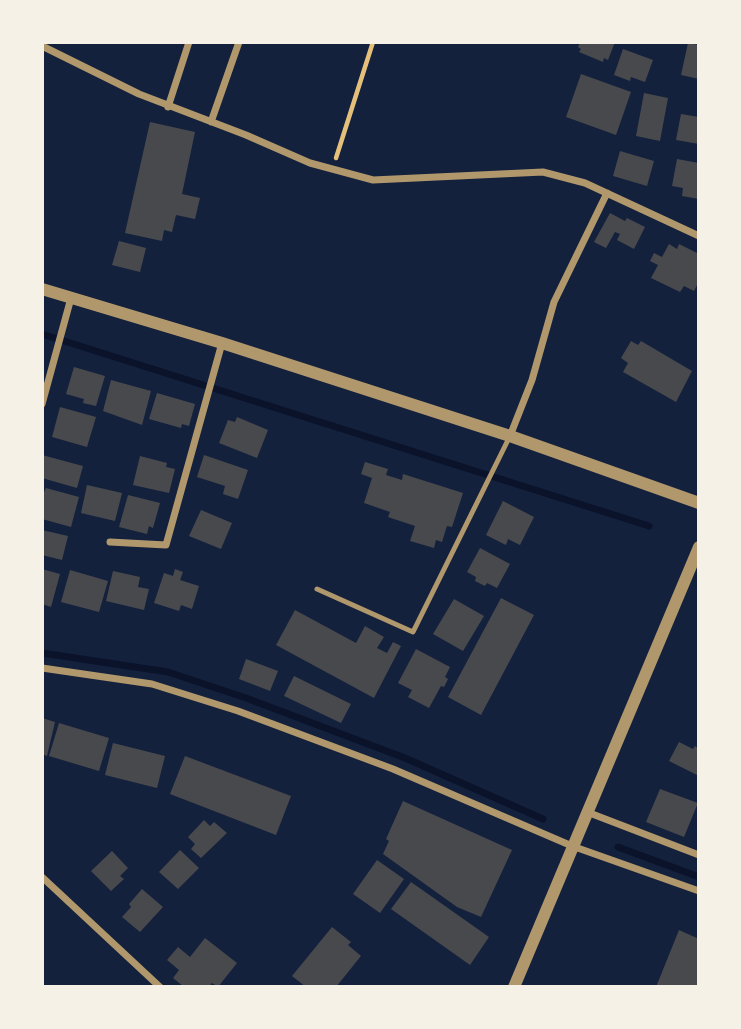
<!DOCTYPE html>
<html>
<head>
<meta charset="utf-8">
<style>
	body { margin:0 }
	#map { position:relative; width:741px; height:1029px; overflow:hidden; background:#14213d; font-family:"PT Sans",sans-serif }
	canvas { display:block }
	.frame { position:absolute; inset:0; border:44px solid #f6f1e7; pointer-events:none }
</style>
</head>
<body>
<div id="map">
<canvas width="741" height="1029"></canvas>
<div class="frame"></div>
</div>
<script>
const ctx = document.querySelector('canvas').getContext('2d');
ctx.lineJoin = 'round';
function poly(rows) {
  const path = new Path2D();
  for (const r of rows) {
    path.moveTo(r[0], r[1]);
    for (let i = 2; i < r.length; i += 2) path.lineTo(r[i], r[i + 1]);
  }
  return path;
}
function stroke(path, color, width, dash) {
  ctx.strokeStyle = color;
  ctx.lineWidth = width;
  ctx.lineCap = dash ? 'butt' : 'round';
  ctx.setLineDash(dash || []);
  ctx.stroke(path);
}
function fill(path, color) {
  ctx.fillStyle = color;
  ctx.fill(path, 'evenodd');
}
stroke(poly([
	[42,334,649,526],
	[42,653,168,672,246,698,405,758,543,819],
	[618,847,699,877]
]), '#0b132b', 7);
fill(poly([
	[580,42,615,42,608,60,604,58,603,62,579,52,581,49,578,47],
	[688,43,699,45,699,79,681,75],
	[623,49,653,60,645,82,631,77,630,81,614,75],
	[581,74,631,92,616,135,566,117],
	[644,93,668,98,660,141,636,136],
	[681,114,699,117,699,144,676,140],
	[150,122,195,132,182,194,200,198,195,219,176,215,172,232,164,230,162,241,125,233],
	[620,151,654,161,647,186,613,176],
	[677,159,699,163,699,199,682,196,683,188,672,186],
	[610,213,625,221,627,218,645,227,634,249,617,240,620,234,615,232,606,248,594,242],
	[119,241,146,248,140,272,112,265],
	[669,244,677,249,679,244,699,254,699,281,694,291,684,286,680,292,651,278,658,265,650,261,654,253,662,257],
	[631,341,638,345,641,341,692,371,676,402,623,372,628,363,621,358],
	[74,367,105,376,96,406,83,403,84,399,66,394],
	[111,380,151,391,142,425,103,411],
	[157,393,195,404,189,426,182,424,181,428,149,419],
	[60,407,96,417,87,447,52,437],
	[237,417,268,430,257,458,219,443,228,420,235,422],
	[42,455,83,466,77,488,42,478],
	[204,455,248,470,238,499,223,494,225,486,197,477],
	[140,456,167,463,166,467,175,469,169,493,133,485],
	[365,462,388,469,386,475,402,480,403,474,463,493,452,527,447,526,442,542,436,540,434,548,410,541,415,526,388,517,390,512,364,503,372,478,361,474],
	[87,485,122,493,115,521,81,513],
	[46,488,79,497,71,527,42,519,42,496],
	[128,495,160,503,153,528,149,526,147,534,119,527],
	[503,501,534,517,520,545,508,539,506,545,486,535],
	[201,510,232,523,221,549,189,536],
	[42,530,68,536,62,560,42,555],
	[480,548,510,564,497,588,487,583,485,586,475,581,476,577,467,572],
	[42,569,60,574,51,607,42,604],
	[175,569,183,572,180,580,199,586,192,609,181,605,179,611,154,603,164,573,173,576],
	[70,570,108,581,99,612,61,602],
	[113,571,140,577,138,587,149,589,144,610,106,601],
	[501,598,534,615,481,715,448,697],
	[454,599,484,616,463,651,433,634],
	[295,610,356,643,365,626,384,637,377,648,387,653,393,642,401,646,374,698,276,645],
	[416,649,450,667,445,677,448,679,444,687,441,686,429,708,408,697,412,690,398,683],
	[246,659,278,671,270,691,239,679],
	[294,676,351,704,341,723,284,696],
	[42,718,55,722,47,756,42,754],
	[59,723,109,738,99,771,49,756],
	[679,742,693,749,695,746,699,749,699,776,669,761],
	[113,743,165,756,157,788,105,775],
	[185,756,291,796,276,835,170,794],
	[660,789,698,803,684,837,646,822],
	[403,801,512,850,481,917,457,907,383,854,389,841,386,839],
	[204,820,210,826,214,822,227,833,201,858,191,849,195,844,188,837],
	[180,850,199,868,178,889,159,872],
	[112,851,128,868,120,876,124,879,111,891,91,871],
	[377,860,404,879,380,913,353,894],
	[411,882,489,937,470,965,391,909],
	[142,889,163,907,140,932,122,917,131,907,129,904],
	[332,927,351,942,348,945,361,956,336,987,306,987,292,976],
	[679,930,699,939,699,987,656,987],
	[205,938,237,963,218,987,212,983,209,987,184,987,173,978,179,970,167,960,178,947,190,957]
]), '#48494c');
stroke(poly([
	[336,158,373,42]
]), '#e5c07b', 4.5);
stroke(poly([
	[317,589,413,632,509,438]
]), '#b1986c', 5);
stroke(poly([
	[42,46,139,94,246,135,310,163,373,180,543,172,585,183,699,236],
	[168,107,189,42],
	[211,122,239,42],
	[42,404,71,298],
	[510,436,532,380,554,302,607,193],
	[110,542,166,545,222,343],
	[42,668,152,684,238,711,393,769,572,846,699,891],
	[587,812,699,855],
	[42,877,160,987]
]), '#b1986c', 7);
stroke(poly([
	[42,289,222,343,510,436,699,503],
	[514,987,699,547]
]), '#b1986c', 12);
</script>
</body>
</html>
